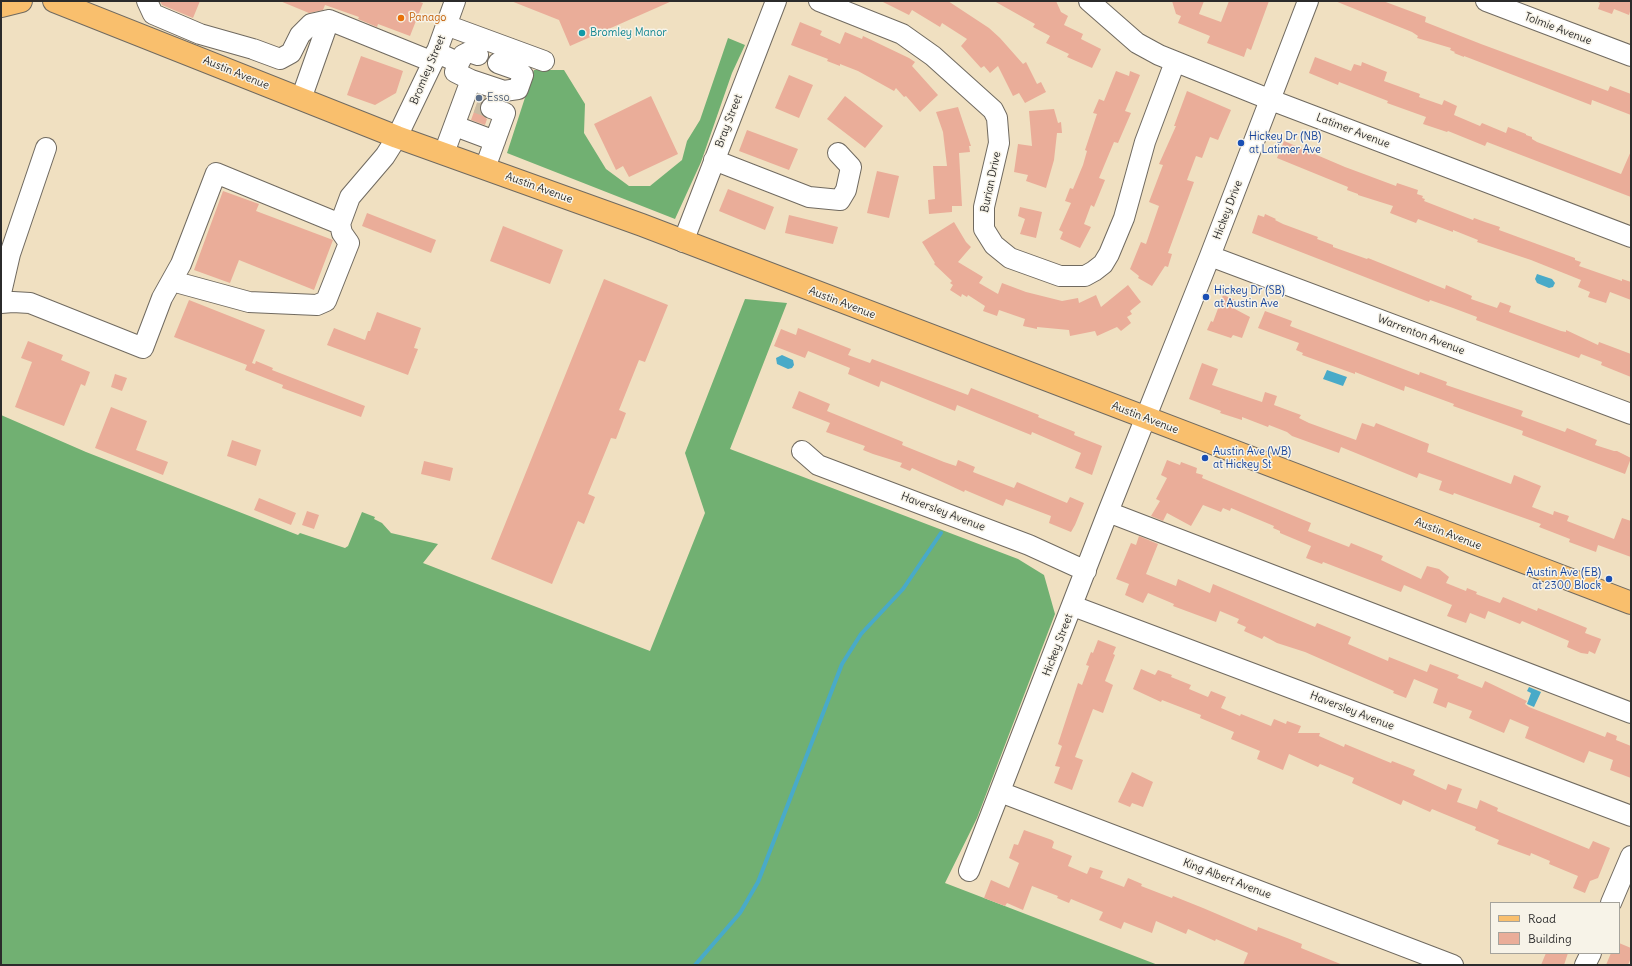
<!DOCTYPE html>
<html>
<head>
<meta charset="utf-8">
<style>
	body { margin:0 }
	#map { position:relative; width:1632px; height:966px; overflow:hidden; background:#f0e0c1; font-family:Delius,sans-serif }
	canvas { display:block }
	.frame { position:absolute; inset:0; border:2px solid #2b2b2b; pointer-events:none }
	.legend { position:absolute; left:1490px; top:902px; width:130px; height:52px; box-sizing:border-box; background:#f7f3e8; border:1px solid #a5a39c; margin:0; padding:5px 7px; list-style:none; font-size:12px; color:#2b2b2b }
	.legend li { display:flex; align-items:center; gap:8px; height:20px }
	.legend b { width:20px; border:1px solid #a5a39c }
</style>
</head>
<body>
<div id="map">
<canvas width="1632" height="966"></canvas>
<div class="frame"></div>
<ul class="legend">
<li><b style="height:5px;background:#f9bf6d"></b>Road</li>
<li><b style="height:11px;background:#eaad99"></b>Building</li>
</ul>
</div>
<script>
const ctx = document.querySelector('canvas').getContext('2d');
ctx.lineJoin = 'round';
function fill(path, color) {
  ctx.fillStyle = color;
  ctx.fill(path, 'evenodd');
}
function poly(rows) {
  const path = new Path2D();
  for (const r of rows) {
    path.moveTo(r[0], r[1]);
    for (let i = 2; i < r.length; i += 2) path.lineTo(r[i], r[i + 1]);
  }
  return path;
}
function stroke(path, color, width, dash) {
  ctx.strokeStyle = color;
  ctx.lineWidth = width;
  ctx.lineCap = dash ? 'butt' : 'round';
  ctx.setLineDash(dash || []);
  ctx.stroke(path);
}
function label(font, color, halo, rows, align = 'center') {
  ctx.font = font + ' Delius,sans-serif';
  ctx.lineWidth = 3;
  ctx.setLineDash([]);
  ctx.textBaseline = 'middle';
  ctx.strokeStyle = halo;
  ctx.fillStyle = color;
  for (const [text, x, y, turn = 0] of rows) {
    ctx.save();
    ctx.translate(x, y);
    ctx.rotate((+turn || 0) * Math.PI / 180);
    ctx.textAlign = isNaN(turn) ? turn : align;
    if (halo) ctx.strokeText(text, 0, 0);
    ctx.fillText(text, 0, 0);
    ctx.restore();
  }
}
fill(poly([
	[728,38,745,45,732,73,701,162,675,219,507,153,534,70,564,70,585,104,584,133,606,169,629,186,650,186,682,160,687,141,700,120],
	[745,299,787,303,730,449,1018,559,1044,575,1055,614,977,818,945,883,1158,965,1,965,1,415,86,452,298,535,300,533,345,548,348,546,362,512,375,517,374,519,382,523,391,533,438,544,423,563,650,651,705,513,685,453]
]), '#71b072');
fill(poly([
	[1537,274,1552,279,1555,283,1553,287,1549,288,1537,283,1535,279],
	[782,355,793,360,794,365,792,368,788,369,777,364,776,358],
	[1327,370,1347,377,1343,386,1323,379],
	[1529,687,1541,692,1534,707,1527,704,1531,693,1527,691]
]), '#49aac8');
stroke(poly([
	[695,965,740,913,758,882,842,664,861,634,903,589,941,533]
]), '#49aac8', 4);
fill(poly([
	[160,1,200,1,193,18,162,5],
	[280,1,417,1,423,3,410,36,378,24,377,27,358,19,359,17,325,5,323,10,309,13],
	[511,1,672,1,570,46,559,20],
	[881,1,948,1,989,28,1000,38,1023,64,1026,62,1037,84,1041,82,1046,92,1025,103,1019,93,1013,96,998,66,990,73,984,66,981,68,961,46,967,39,942,23,940,27,912,10,909,15],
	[994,1,1056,1,1061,12,1068,16,1064,25,1083,34,1081,39,1101,49,1092,68,1067,57,1069,54,1046,43,1050,36,1033,27,1035,24],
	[1172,1,1204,1,1199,14,1221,22,1229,1,1269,1,1251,50,1247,48,1244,57,1207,43,1210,36,1178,23,1181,16,1176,14],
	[1335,1,1383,1,1426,17,1425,22,1481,44,1608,91,1610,86,1631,94,1631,115,1592,100,1591,105,1464,56,1464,57,1454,53,1455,52,1450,50,1451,48,1417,38,1418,36,1412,32],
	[1596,1,1631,1,1631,8,1629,15,1614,9,1612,14,1598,9,1600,3],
	[800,22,822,31,820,35,840,44,845,32,862,39,863,36,909,58,915,62,912,66,938,95,920,112,906,96,904,97,896,88,894,91,858,71,840,64,840,66,827,61,828,59,791,45],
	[361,56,403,71,396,93,375,105,347,95],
	[1315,57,1351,71,1354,64,1361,66,1362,62,1387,72,1384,81,1420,94,1419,97,1442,105,1444,100,1457,106,1454,115,1480,126,1482,123,1506,133,1508,127,1526,134,1526,135,1532,137,1532,139,1537,142,1621,174,1631,151,1631,197,1487,142,1485,146,1448,131,1447,132,1423,124,1426,117,1387,103,1388,101,1339,82,1338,85,1309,73],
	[1116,71,1129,76,1130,71,1140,75,1125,111,1131,113,1118,143,1114,142,1099,178,1105,180,1094,207,1091,205,1084,224,1091,227,1080,248,1060,239,1063,232,1059,230,1071,203,1065,201,1070,188,1073,189,1083,165,1087,151,1085,150,1097,114,1093,113,1099,99,1104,101],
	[789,75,813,85,799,118,775,108],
	[1187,91,1231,110,1218,140,1210,137,1202,158,1196,156,1187,180,1194,182,1168,253,1172,254,1168,267,1165,266,1152,286,1138,278,1139,276,1130,269,1141,242,1146,244,1159,206,1149,202,1163,165,1159,164,1176,126,1174,126],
	[480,95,487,98,480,104,480,110,482,115,487,119,485,125,471,120],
	[651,96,678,154,629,177,623,166,616,170,594,124],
	[845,96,883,126,865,148,827,119],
	[958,107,971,146,969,146,970,152,959,153,962,206,952,206,952,212,929,214,928,200,935,199,933,166,947,166,943,132,936,112],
	[1054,109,1058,123,1061,122,1062,133,1057,133,1054,160,1046,188,1026,181,1028,175,1014,172,1018,144,1032,146,1029,111],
	[747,130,798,149,789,170,739,151],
	[1284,141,1345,167,1396,186,1397,183,1418,190,1417,194,1423,196,1422,198,1425,199,1424,201,1473,220,1474,218,1485,222,1500,227,1499,230,1575,258,1575,260,1581,262,1579,266,1622,281,1622,279,1631,282,1631,300,1610,292,1606,303,1588,297,1590,292,1578,287,1581,280,1531,260,1477,242,1478,240,1453,230,1453,232,1418,219,1416,223,1390,213,1393,206,1358,195,1358,194,1347,190,1348,187,1277,158],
	[877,171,899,176,889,218,867,213],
	[728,189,774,207,765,230,719,211],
	[223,191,259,204,256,211,333,240,314,290,239,260,230,283,194,270],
	[1020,207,1042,212,1036,238,1020,234,1025,219,1018,216],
	[367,213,436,240,431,253,362,226],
	[1265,214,1276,219,1275,220,1283,224,1318,237,1317,239,1333,245,1333,247,1367,259,1368,258,1445,289,1446,285,1472,296,1471,299,1497,308,1500,302,1511,306,1509,312,1561,331,1566,332,1566,330,1598,345,1599,342,1631,354,1631,377,1601,365,1602,362,1581,354,1579,358,1476,320,1477,317,1453,308,1430,300,1429,302,1252,233,1258,215,1264,217],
	[789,215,838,227,833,244,785,233],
	[954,222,966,242,971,247,958,262,983,277,979,283,998,294,1002,283,1026,292,1062,301,1078,298,1079,303,1096,295,1101,307,1128,285,1141,302,1130,311,1132,314,1127,317,1131,323,1121,331,1117,327,1097,336,1095,331,1070,336,1069,330,1037,327,1037,329,1023,326,1025,319,999,310,997,316,983,311,985,306,968,295,967,297,962,294,961,297,950,290,953,285,950,283,952,281,934,264,935,263,922,242],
	[503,226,563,250,550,284,490,261],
	[604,279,668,305,645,362,639,360,619,410,626,413,616,439,611,438,588,494,595,497,584,524,578,521,552,584,491,559],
	[1223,295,1236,300,1233,308,1250,317,1242,338,1233,335,1231,338,1207,330,1211,321,1213,322],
	[189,300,265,330,252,363,255,364,256,361,273,368,272,370,365,406,361,417,282,388,283,385,245,370,247,365,174,337],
	[1265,311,1292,321,1290,326,1419,375,1420,372,1447,382,1446,385,1523,411,1521,416,1565,432,1567,428,1597,440,1595,445,1614,451,1617,451,1631,458,1625,474,1522,435,1523,431,1453,406,1454,404,1405,386,1404,391,1355,372,1355,374,1302,355,1303,353,1296,350,1299,343,1258,328],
	[377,312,421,328,414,348,418,349,408,375,327,345,334,328,365,340,368,331,370,331],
	[798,328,851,349,848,355,870,363,872,359,968,395,971,388,1039,415,1038,417,1075,432,1074,435,1102,446,1092,475,1075,468,1081,453,1032,432,1031,435,957,405,955,411,881,381,879,387,848,374,850,368,808,351,805,358,774,346,781,329,796,335],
	[28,341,63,355,61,360,90,372,85,386,81,384,64,426,15,407,32,362,21,358],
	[1202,363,1218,369,1212,385,1262,402,1265,392,1277,396,1274,405,1301,415,1299,418,1309,423,1356,440,1362,423,1374,427,1376,423,1429,444,1427,452,1511,484,1514,475,1541,486,1532,507,1553,515,1554,511,1569,516,1567,521,1614,539,1622,518,1631,521,1631,557,1598,545,1596,552,1569,542,1570,539,1539,527,1541,524,1454,493,1453,495,1439,490,1442,481,1419,473,1417,478,1341,447,1339,453,1292,436,1287,432,1269,425,1268,427,1242,417,1242,420,1220,413,1221,411,1189,399],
	[115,374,127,378,122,391,111,387],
	[799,391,830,404,827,411,903,442,902,445,944,462,956,466,958,460,975,467,973,472,1014,488,1017,482,1067,503,1070,497,1084,503,1075,525,1071,532,1049,523,1051,516,1006,499,1003,506,965,490,964,492,912,468,910,471,900,467,902,463,873,454,863,450,865,446,826,432,830,423,792,408],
	[111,407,147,421,136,450,168,462,163,475,95,448],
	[232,440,261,450,256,466,227,456],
	[1167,460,1180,465,1181,462,1197,468,1196,473,1203,475,1202,478,1311,523,1308,531,1349,547,1351,543,1383,556,1381,560,1421,579,1427,566,1439,569,1449,577,1446,583,1466,591,1467,588,1477,592,1476,594,1500,603,1503,597,1537,611,1538,608,1587,628,1585,633,1601,639,1595,654,1589,651,1588,654,1581,653,1567,647,1569,641,1522,621,1520,624,1488,611,1485,619,1470,613,1466,623,1447,616,1452,605,1404,585,1401,592,1323,562,1322,564,1306,558,1311,546,1280,533,1280,531,1273,528,1274,526,1231,508,1230,511,1223,508,1221,512,1203,505,1191,526,1167,513,1163,521,1151,516,1160,501,1156,499,1167,478,1161,475],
	[424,461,453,468,450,481,421,474],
	[259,498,296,513,291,525,254,510],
	[307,511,319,515,314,529,302,525],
	[1139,536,1158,544,1146,574,1176,586,1178,579,1210,593,1213,584,1315,627,1317,623,1351,637,1348,644,1388,661,1389,657,1427,672,1430,664,1459,675,1457,678,1482,688,1485,681,1527,701,1525,704,1529,707,1605,737,1607,732,1617,736,1616,740,1631,746,1631,778,1610,770,1613,760,1589,751,1584,763,1525,738,1529,727,1510,719,1504,733,1469,718,1472,711,1448,702,1446,708,1433,703,1438,689,1414,679,1406,698,1393,693,1394,691,1305,652,1277,643,1264,636,1262,639,1244,631,1246,627,1237,623,1239,619,1220,611,1216,622,1173,606,1174,604,1148,593,1143,603,1125,595,1129,584,1116,579,1131,543,1136,545],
	[1098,640,1116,647,1113,654,1115,655,1105,681,1113,685,1103,713,1093,709,1075,757,1083,760,1072,790,1054,783,1060,767,1055,766,1062,746,1058,744,1078,683,1082,685,1089,666,1086,665,1091,652,1093,653],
	[1141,669,1155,675,1158,670,1172,675,1171,677,1191,685,1189,689,1208,697,1211,691,1226,697,1221,708,1240,716,1241,714,1271,726,1274,719,1286,724,1287,721,1301,726,1298,733,1320,733,1319,736,1344,747,1345,744,1391,763,1392,761,1415,770,1413,775,1446,790,1448,784,1462,789,1457,802,1477,809,1480,800,1498,808,1497,811,1589,849,1593,841,1610,848,1598,878,1590,881,1585,893,1573,888,1578,876,1549,864,1550,861,1531,853,1530,856,1497,844,1499,840,1475,830,1476,827,1466,823,1432,809,1430,812,1403,800,1401,805,1352,783,1354,778,1320,764,1318,767,1289,754,1283,770,1257,759,1260,751,1231,739,1234,732,1200,718,1201,715,1162,700,1161,702,1133,689],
	[1132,772,1153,782,1143,807,1132,803,1130,807,1118,802],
	[1024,830,1052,840,1054,842,1052,848,1072,856,1068,866,1087,874,1090,867,1103,871,1100,878,1124,887,1128,878,1142,884,1141,886,1172,898,1173,896,1203,908,1257,931,1258,927,1287,938,1302,944,1301,948,1343,965,1243,965,1248,953,1216,939,1215,941,1188,929,1186,934,1156,921,1152,933,1124,922,1121,929,1099,920,1103,912,1071,899,1069,903,1057,898,1058,896,1032,886,1023,910,1007,903,1005,906,984,898,991,880,1009,888,1019,863,1009,858,1014,844,1018,845],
	[1619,943,1631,948,1631,958,1628,965,1606,965,1611,953,1619,953],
	[1546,953,1568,953,1564,965,1541,965]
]), '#eaad99');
stroke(poly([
	[477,103,491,108]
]), '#c9bca3', 20, [20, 10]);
const minor = poly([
	[147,1,153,14,200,34,253,49,280,59,291,53,300,35,311,24,329,20,433,62],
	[819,1,902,34,933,56,993,110,997,118,999,143,984,207,984,229,994,245,1010,258,1060,276,1085,276,1094,271,1103,264,1109,254,1124,218,1145,142,1175,62],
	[1089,1,1137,43,1159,55,1271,100,1631,237],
	[1486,1,1631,56],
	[446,25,544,61],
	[436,52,459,63,455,72,471,80,504,91,518,89,523,75,518,70,498,63],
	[459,63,463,55,469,52,478,55],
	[301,99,329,20],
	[455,126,495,141],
	[444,153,471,80],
	[714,160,809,197,840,200,846,190,851,167,838,153],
	[485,168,505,113,491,108],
	[683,242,776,1],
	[1210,256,1631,414],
	[172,281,249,302,317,305,326,301,349,243,342,233,340,224,350,197,385,156,397,137,433,62,455,1],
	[1,293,10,254,46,148],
	[1,303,13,302,30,303,143,348,162,298,181,264,216,173,340,224],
	[802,451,818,465,1029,545,1086,571],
	[1108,512,1631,713],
	[1073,606,1631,816],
	[1000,792,1453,965],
	[969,871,1108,512,1210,256,1308,1],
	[1611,903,1631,856],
	[1585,965,1591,953]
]);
const major = poly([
	[54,1,397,137,642,225,1631,603],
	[1,6,21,1]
]);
stroke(minor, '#706a60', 22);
stroke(major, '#706a60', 24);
stroke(minor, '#fff', 20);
stroke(major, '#f9bf6d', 22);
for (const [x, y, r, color] of [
	[401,18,4,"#e8710a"],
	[582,33,4,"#0f9aa8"],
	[479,98,4,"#5c6f8a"],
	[1241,143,4,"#1a4fb4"],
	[1206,297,4,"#1a4fb4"],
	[1205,458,4,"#1a4fb4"],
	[1609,579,4,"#1a4fb4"]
]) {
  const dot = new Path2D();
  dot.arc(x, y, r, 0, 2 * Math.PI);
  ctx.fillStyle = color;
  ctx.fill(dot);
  stroke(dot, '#f7f3e8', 1.5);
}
label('11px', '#c56008', '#f7f3e8', [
	["Panago",409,18]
], 'left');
label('11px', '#2b2b2b', '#f7f3e8', [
	["Tolmie Avenue",1558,29,21],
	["Bromley Street",428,70,-67],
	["Austin Avenue",236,73,22],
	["Bray Street",729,121,-69],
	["Latimer Avenue",1353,131,21],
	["Burian Drive",991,182,-78],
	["Austin Avenue",539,188,20],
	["Hickey Drive",1228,210,-69],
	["Austin Avenue",842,303,21],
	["Warrenton Avenue",1421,335,21],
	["Austin Avenue",1145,418,21],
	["Haversley Avenue",943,512,21],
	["Austin Avenue",1448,534,21],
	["Hickey Street",1058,645,-69],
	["Haversley Avenue",1352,711,21],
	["King Albert Avenue",1227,879,21]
]);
label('11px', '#0d838f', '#f7f3e8', [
	["Bromley Manor",590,33]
], 'left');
label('11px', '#4e5e75', '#f7f3e8', [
	["Esso",487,98]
], 'left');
label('11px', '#164399', '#f7f3e8', [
	["Hickey Dr (NB)",1249,137],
	["at Latimer Ave",1249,150],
	["Hickey Dr (SB)",1214,291],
	["at Austin Ave",1214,304],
	["Austin Ave (WB)",1213,452],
	["at Hickey St",1213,465],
	["Austin Ave (EB)",1601,573,"right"],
	["at 2300 Block",1601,586,"right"]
], 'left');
</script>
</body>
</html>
